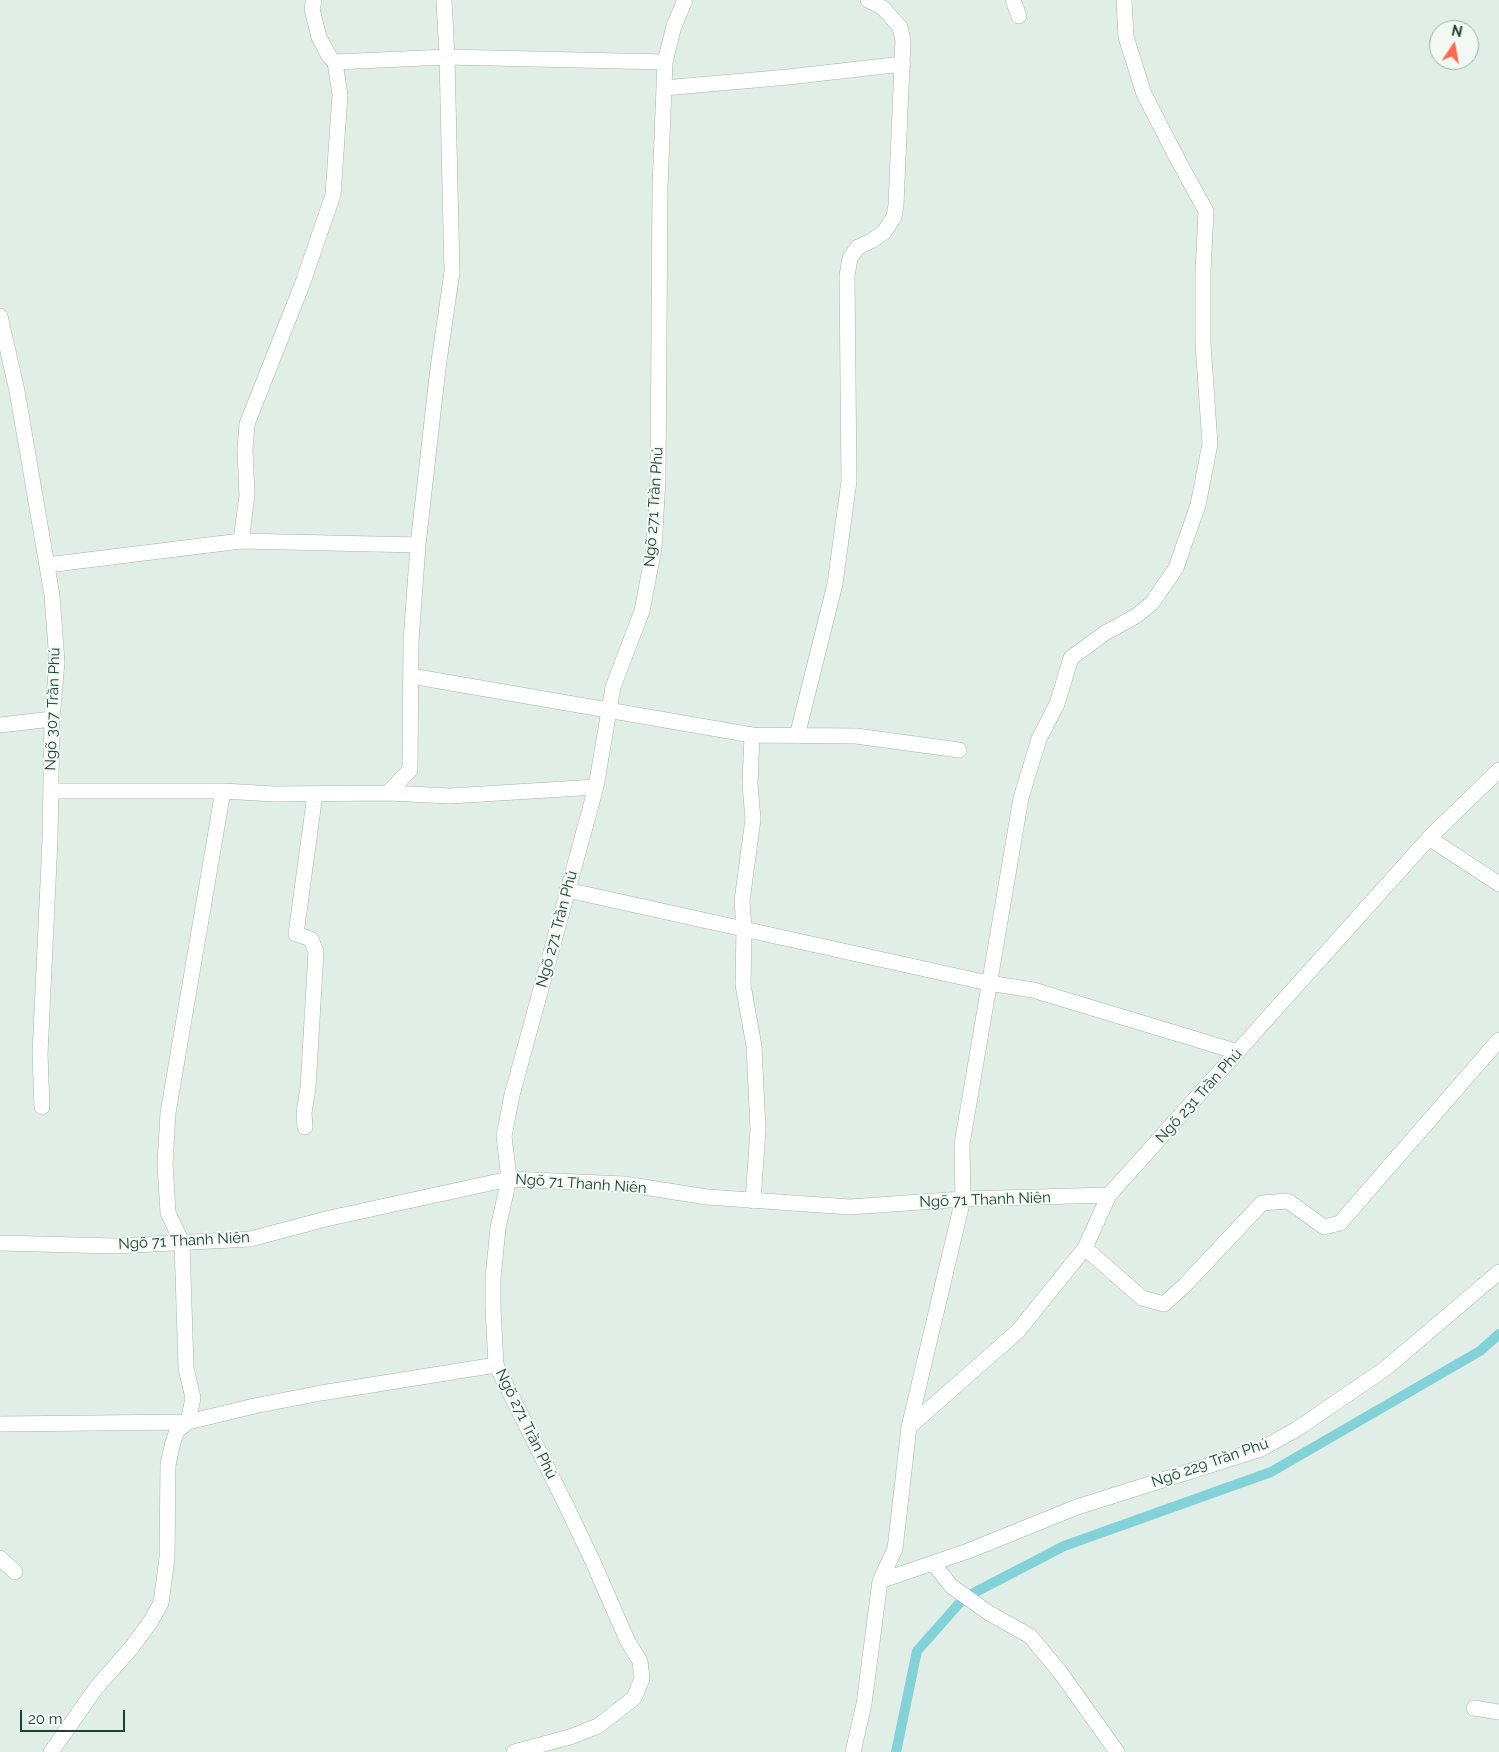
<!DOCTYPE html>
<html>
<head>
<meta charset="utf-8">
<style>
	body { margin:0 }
	#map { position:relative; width:1499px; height:1752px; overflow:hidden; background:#e1ede7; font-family:Raleway,sans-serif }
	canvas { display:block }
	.north { position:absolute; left:1429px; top:20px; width:50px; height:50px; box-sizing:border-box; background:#f2f9f5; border:1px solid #9eafa8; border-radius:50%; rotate:12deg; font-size:14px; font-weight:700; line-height:20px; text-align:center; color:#1f4034 }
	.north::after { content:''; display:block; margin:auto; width:18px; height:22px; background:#ff694d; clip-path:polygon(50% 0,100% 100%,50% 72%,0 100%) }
	.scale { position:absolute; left:20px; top:1710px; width:105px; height:22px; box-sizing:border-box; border:2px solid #1f4034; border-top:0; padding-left:6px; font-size:15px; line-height:18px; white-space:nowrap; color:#1f4034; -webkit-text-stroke:4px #f2f9f5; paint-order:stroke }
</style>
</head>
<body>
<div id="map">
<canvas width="1499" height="1752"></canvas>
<div class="north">N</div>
<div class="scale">20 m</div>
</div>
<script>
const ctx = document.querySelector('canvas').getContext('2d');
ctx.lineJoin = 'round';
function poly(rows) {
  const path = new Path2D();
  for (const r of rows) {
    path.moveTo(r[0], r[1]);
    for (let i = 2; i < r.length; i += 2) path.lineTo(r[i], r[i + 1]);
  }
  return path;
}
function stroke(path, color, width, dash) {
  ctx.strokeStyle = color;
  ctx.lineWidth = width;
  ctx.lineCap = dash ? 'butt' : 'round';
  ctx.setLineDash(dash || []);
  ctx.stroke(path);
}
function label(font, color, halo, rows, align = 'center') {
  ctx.font = font + ' Raleway,sans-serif';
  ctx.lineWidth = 4;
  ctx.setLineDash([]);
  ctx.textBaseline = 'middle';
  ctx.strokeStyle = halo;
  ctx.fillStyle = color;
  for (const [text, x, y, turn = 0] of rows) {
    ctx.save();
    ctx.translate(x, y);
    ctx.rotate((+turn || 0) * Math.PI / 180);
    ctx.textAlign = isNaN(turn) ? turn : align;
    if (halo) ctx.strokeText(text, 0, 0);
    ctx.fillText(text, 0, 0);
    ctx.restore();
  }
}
stroke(poly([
	[896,1752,917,1651,964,1598,1064,1546,1271,1472,1480,1351,1499,1334]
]), '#83d2d8', 10);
const minor = poly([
	[1013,0,1019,16],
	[335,62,447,57,665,62],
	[664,88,788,77,903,64],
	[0,316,17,391,52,595,57,662,52,719,50,840,40,1054,42,1107],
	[241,541,247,495,245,450,247,424,302,285,333,195,340,95,335,62,329,56,319,37,312,9,314,0],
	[47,565,241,541,418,545],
	[411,676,752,735,856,736,959,750],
	[0,725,52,719],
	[752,735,750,784,753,819,742,901,744,928,743,985,754,1046,758,1130,753,1201],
	[797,736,835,584,849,481,847,276,850,258,858,247,871,241,884,232,894,217,896,205,903,41,900,27,883,8,868,0],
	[51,791,223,791,274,794,388,793,410,770,411,641,418,545,438,368,452,272,447,57,444,0],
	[388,793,450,796,596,787],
	[1429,838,1499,884],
	[567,890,988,983,1033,990,1238,1052],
	[305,1127,304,1113,308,1088,316,952,311,939,296,934,315,794],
	[0,1243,114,1246,250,1239,330,1218,509,1179,624,1184,707,1197,850,1207,963,1199,1109,1195],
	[1085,1248,1142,1298,1164,1304,1185,1285,1262,1203,1288,1201,1324,1227,1340,1223,1499,1040],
	[0,1424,188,1422,254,1406,321,1393,496,1365],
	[909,1427,1018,1331,1085,1248,1109,1195,1429,838,1499,770],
	[0,1558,15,1572],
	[933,1563,951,1586,989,1613,1030,1636,1060,1672,1117,1752],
	[880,1581,968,1551,1077,1507,1261,1449,1297,1429,1386,1368,1499,1272],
	[1474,1708,1499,1712],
	[51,1752,96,1688,132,1647,151,1621,161,1603,167,1558,168,1465,173,1442,177,1431,188,1422,193,1398,186,1368,182,1242,168,1213,165,1164,168,1113,223,791],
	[514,1752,570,1737,598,1726,634,1698,642,1679,640,1661,628,1642,593,1562,565,1503,496,1365,493,1308,493,1278,498,1228,509,1179,504,1136,512,1095,596,787,613,687,642,611,654,548,658,478,660,187,665,62,674,26,685,0],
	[853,1752,864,1704,880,1581,895,1549,909,1427,963,1199,962,1144,1021,798,1039,739,1057,704,1071,658,1105,633,1136,616,1152,603,1176,568,1198,505,1210,444,1203,344,1203,272,1206,211,1179,162,1144,94,1126,37,1124,0]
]);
stroke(minor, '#a3b6ae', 16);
stroke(minor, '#fff', 15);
label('15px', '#1f4034', '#f2f9f5', [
	["Ngõ 271 Trần Phú",654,507,-86],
	["Ngõ 307 Trần Phú",53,709,-88],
	["Ngõ 271 Trần Phú",557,929,-75],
	["Ngõ 231 Trần Phú",1199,1096,-48],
	["Ngõ 71 Thanh Niên",581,1184,4],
	["Ngõ 71 Thanh Niên",985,1200,-2],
	["Ngõ 71 Thanh Niên",184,1241,-3],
	["Ngõ 271 Trần Phú",526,1424,64],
	["Ngõ 229 Trần Phú",1210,1463,-19]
]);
</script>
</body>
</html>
